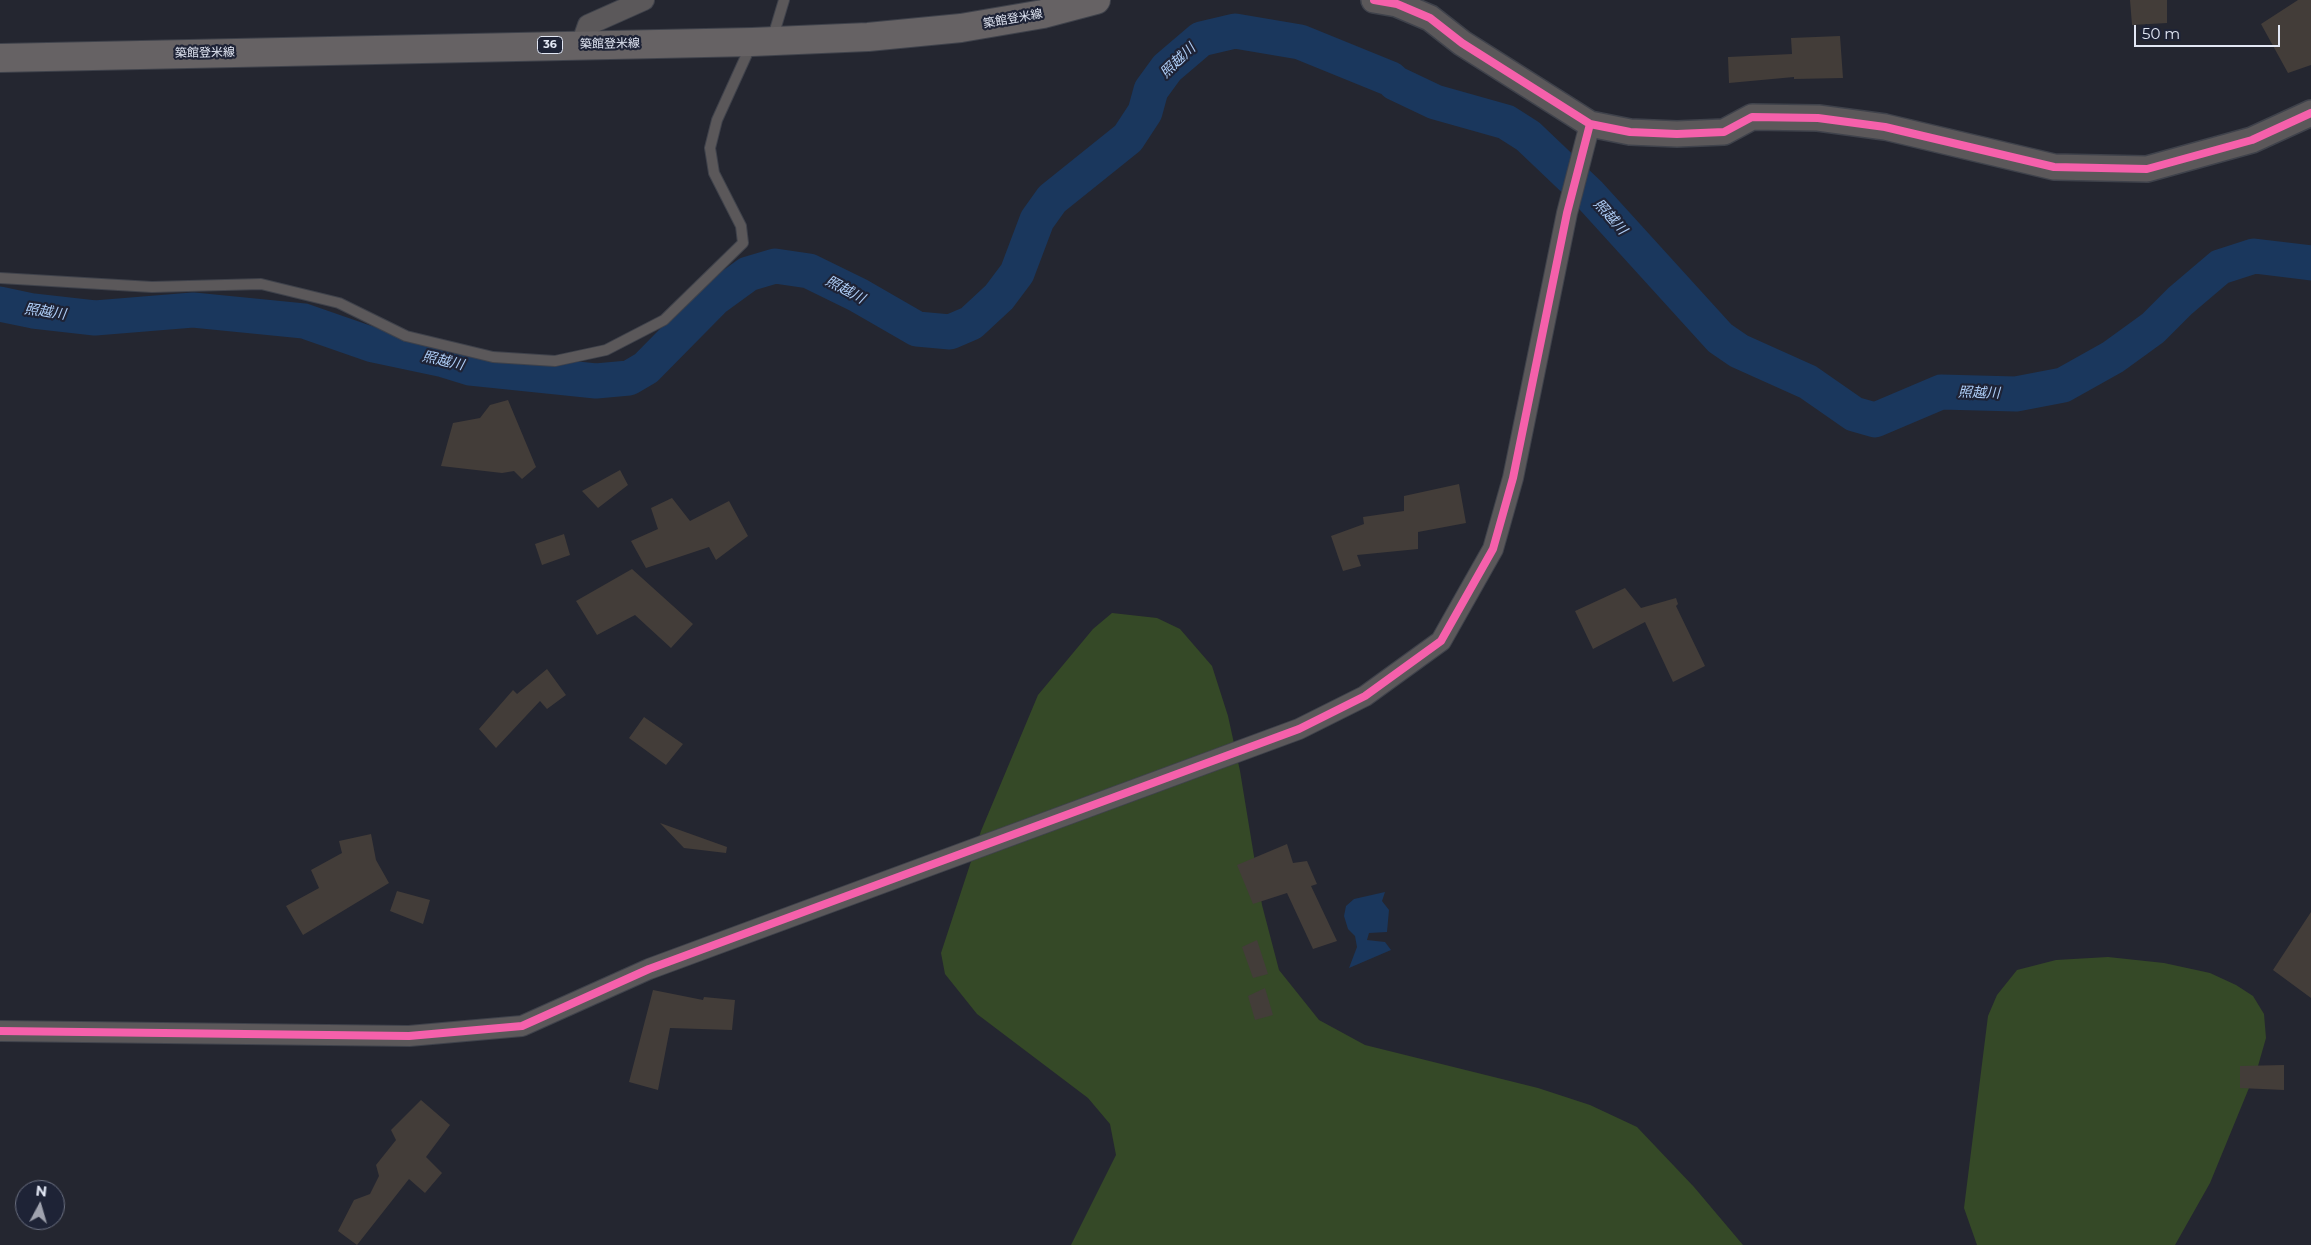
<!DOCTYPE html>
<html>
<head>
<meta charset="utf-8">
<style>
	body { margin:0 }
	#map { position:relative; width:2311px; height:1245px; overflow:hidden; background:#242630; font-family:Montserrat,sans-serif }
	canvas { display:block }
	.north { position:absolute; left:15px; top:1180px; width:50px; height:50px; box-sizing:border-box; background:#1e2336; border:1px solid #6c7182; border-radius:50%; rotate:6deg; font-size:14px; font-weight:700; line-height:20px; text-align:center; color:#e2e7f4 }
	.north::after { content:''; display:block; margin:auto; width:18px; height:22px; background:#a0a3af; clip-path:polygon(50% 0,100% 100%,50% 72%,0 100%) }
	.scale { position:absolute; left:2134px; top:25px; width:146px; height:22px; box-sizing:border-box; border:2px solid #e2e7f4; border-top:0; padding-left:6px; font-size:15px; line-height:18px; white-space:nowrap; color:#e2e7f4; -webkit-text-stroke:4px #1e2336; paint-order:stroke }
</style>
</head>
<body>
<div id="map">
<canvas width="2311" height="1245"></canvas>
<div class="north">N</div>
<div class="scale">50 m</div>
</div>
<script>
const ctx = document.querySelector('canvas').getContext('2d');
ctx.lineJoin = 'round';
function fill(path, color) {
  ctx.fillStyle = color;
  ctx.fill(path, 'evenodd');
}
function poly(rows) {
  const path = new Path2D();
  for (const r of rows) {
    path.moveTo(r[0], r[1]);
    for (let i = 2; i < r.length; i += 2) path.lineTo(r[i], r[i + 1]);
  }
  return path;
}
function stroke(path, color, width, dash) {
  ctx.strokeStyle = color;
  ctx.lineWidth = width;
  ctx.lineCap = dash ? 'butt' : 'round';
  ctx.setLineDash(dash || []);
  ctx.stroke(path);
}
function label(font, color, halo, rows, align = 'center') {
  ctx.font = font + ' Montserrat,"Noto Sans JP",sans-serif';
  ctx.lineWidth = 4.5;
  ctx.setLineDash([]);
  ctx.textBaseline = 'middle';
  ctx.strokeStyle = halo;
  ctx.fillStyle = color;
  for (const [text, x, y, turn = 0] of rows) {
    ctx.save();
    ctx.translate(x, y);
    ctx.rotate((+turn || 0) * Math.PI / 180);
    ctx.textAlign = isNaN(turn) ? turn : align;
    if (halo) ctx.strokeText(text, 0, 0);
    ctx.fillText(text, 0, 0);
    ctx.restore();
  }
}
fill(poly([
	[1112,613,1157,618,1180,629,1212,666,1228,716,1240,771,1262,905,1279,970,1319,1020,1365,1045,1538,1088,1590,1105,1637,1127,1694,1187,1743,1245,1071,1245,1116,1155,1110,1124,1088,1098,977,1014,945,974,941,953,981,831,1038,695,1093,629],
	[2108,957,2164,963,2210,973,2236,985,2253,996,2264,1014,2266,1038,2258,1066,2210,1183,2175,1245,1977,1245,1964,1208,1988,1016,1997,995,2017,970,2056,960]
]), '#354927');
fill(poly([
	[1385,892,1382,901,1389,910,1387,932,1369,933,1367,940,1385,942,1391,950,1349,968,1357,947,1355,936,1348,929,1344,916,1346,906,1354,899]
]), '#1a375d');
stroke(poly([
	[0,304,33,311,95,318,193,310,304,321,373,345,444,360,470,368,596,381,629,378,646,368,715,298,748,274,775,266,809,271,858,295,917,329,950,332,971,323,999,297,1017,273,1037,220,1052,199,1128,138,1145,112,1151,90,1167,68,1201,39,1235,31,1300,42,1391,79,1395,83,1435,102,1506,122,1528,136,1590,195,1720,338,1739,351,1808,382,1854,414,1875,420,1941,392,2016,394,2063,385,2113,357,2153,328,2180,301,2220,267,2254,256,2311,263]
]), '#1a375d', 35);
fill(poly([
	[2130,0,2167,0,2167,23,2132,25],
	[2298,0,2311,0,2311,65,2288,73,2261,24],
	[1840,36,1843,78,1794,79,1794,77,1729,83,1728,57,1792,54,1791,38],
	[508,400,536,467,522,479,514,471,502,473,441,466,453,423,480,418,490,405],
	[620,470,628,485,598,508,582,491],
	[1459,484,1466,523,1418,532,1418,549,1357,555,1361,566,1343,571,1331,536,1364,524,1363,517,1404,511,1404,496],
	[672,498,690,521,729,501,748,536,716,560,709,547,646,568,631,541,658,529,651,508],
	[564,534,570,555,542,565,535,544],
	[632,569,693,624,671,648,635,615,597,635,576,601],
	[1625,588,1641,608,1676,598,1678,604,1676,606,1705,666,1673,682,1645,622,1593,649,1575,611],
	[547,669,566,695,547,709,540,701,496,748,479,729,513,690,517,694],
	[644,717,683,744,666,765,629,738],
	[660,823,727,847,726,853,684,848],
	[371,834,376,860,389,883,303,935,286,906,319,888,311,870,342,853,339,841],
	[1287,844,1293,863,1307,861,1317,884,1311,886,1337,941,1313,949,1287,893,1253,904,1237,865],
	[397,891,430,900,423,924,390,911],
	[2311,912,2311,998,2273,970],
	[1257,940,1268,974,1253,978,1242,947],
	[1265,988,1273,1015,1255,1020,1248,996],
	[653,990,703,1000,704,997,735,1000,732,1030,670,1028,658,1090,629,1082],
	[2284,1065,2284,1090,2240,1088,2240,1066],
	[421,1100,450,1125,426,1157,442,1173,425,1193,409,1179,357,1245,338,1231,354,1200,370,1194,379,1176,376,1165,396,1140,391,1130]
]), '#433d39');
const service = poly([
	[772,40,784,0],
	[0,278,152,287,261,284,339,303,406,336,493,357,555,361,606,350,664,320,743,243,741,226,714,173,710,148,717,120,752,43]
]);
const minor = poly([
	[581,45,588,25,644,0],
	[0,1031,409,1036,522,1026,649,969,1299,729,1365,696,1441,641,1493,549,1513,478,1567,213,1590,124]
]);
const tertiary = poly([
	[1374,0,1397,4,1430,18,1462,43,1590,124,1630,132,1677,134,1724,132,1752,117,1818,118,1885,127,2054,167,2147,169,2252,140,2311,113]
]);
const primary = poly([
	[0,58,752,42,868,37,961,28,1043,14,1096,0]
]);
stroke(service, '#3f424b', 12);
stroke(minor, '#3f424b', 22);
stroke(tertiary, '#3f424b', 28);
stroke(primary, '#3f424b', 30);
stroke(service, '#5b585a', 10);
stroke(minor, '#5b585a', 20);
stroke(tertiary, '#5b585a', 25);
stroke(primary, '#666264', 28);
stroke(poly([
	[1374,0,1397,4,1430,18,1462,43,1590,124,1630,132,1677,134,1724,132,1752,117,1818,118,1885,127,2054,167,2147,169,2252,140,2311,113],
	[0,1031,409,1036,522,1026,649,969,1299,729,1365,696,1441,641,1493,549,1513,478,1567,213,1590,124]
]), '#f560ab', 8);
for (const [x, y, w] of [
	[550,45,25]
]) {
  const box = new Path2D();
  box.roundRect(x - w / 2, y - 8.5, w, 17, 4);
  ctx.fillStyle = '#1e2336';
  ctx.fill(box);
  stroke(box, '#e2e7f4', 1);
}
label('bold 11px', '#e2e7f4', null, [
	["36",550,45]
]);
label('12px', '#e2e7f4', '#1e2336', [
	["築館登米線",1013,19,-10],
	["築館登米線",610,44,-1],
	["築館登米線",205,53,-1]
]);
label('italic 14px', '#aecdf6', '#1e2336', [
	["照越川",1178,61,-44],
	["照越川",1610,217,48],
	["照越川",845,290,28],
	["照越川",45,312,8],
	["照越川",443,361,13],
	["照越川",1979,393,2]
]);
</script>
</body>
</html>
